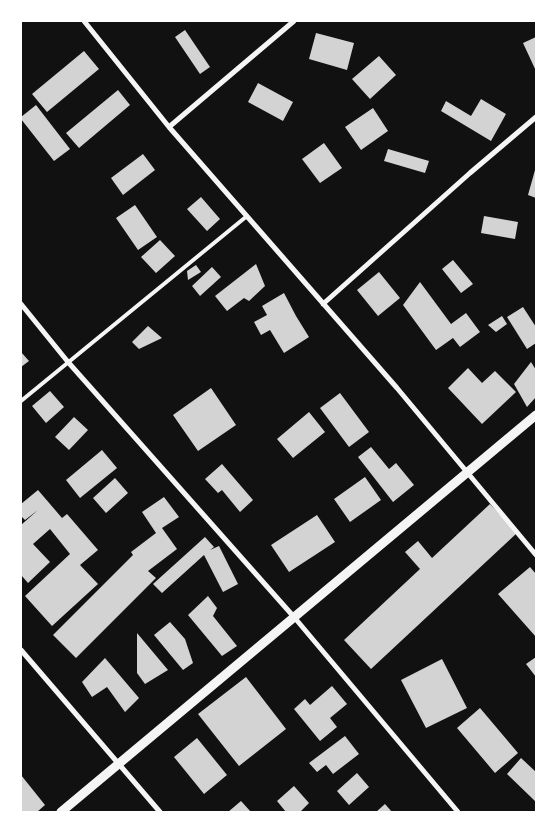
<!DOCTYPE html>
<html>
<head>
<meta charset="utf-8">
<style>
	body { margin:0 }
	#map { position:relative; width:557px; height:833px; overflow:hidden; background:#111; font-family:Arial,sans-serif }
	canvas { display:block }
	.frame { position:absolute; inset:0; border:22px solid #fff; pointer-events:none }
</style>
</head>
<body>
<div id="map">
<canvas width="557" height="833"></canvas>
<div class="frame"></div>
</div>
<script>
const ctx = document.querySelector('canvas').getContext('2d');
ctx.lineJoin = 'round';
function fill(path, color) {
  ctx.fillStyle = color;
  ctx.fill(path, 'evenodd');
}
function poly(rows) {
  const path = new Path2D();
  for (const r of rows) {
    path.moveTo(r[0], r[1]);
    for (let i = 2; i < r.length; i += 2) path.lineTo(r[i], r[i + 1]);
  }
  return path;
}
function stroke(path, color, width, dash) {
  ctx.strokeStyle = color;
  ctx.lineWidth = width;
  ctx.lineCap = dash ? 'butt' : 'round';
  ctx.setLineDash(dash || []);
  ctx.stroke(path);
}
fill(poly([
	[185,30,210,67,200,74,175,37],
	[316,33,354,43,347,70,309,59],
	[536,37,536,71,523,43],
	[84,51,99,69,47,112,32,94],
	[379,56,396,75,370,99,352,79],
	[258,83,293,102,283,121,248,102],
	[118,90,130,105,79,148,66,133],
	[481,99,506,114,491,141,441,111,446,101,471,116],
	[36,105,70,149,54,161,21,119,21,117],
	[373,108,388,131,361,150,345,127],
	[324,143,342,168,320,183,302,159],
	[388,149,429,161,425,173,384,161],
	[143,154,155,170,123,195,111,178],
	[535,170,536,170,536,198,528,195],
	[201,197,220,219,207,231,187,209],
	[135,205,157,237,138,250,116,218],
	[484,216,518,222,515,239,481,233],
	[160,240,175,256,156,273,141,257],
	[453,260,473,284,461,293,442,269],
	[256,264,265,286,249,301,244,298,227,311,215,296],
	[196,265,201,272,188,280,187,271],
	[212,267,221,277,200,296,192,286],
	[379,272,400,298,378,316,357,290],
	[420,282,451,324,466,313,480,332,460,347,453,338,436,350,403,305],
	[284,293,296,316,309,337,284,353,270,330,261,335,254,322,267,315,262,306],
	[523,307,536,327,536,343,527,349,507,317],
	[502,316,507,324,496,332,488,325],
	[148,326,162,338,139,349,132,342],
	[21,352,29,361,21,367],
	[531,362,536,370,536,397,527,407,514,384],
	[468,368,482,383,495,371,516,392,482,424,448,388],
	[211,388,236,425,198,451,173,415],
	[50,391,64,407,46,423,32,406],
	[340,393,369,432,349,447,320,408],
	[309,412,325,432,293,458,277,439],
	[74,417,88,430,69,450,55,437],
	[371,447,389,469,396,463,414,485,393,502,358,457],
	[102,450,117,468,80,498,66,480],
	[222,464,253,500,240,512,222,490,218,493,205,479],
	[365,477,381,500,350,522,334,499],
	[115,478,128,493,106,513,93,498],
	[38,490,62,518,67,514,98,550,80,565,98,584,52,626,25,596,70,554,50,529,33,544,50,562,28,583,21,575,21,525,38,510,25,520,21,516,21,504],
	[164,497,179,517,162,528,177,549,148,571,156,578,76,658,53,635,133,555,131,552,156,533,142,512],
	[490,504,517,533,371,669,344,640,420,569,405,552,418,541,432,558],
	[317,515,335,542,289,572,271,545],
	[205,537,214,547,210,550,219,546,238,584,223,592,204,555,162,593,153,584],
	[530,567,536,574,536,637,498,594],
	[208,596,217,608,213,616,237,646,222,656,188,615],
	[170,622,185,639,193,663,183,670,154,635],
	[137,633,168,670,145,684,137,673],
	[536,657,536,677,526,664],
	[105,658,139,698,125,712,107,687,92,697,82,682],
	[442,659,467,708,426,728,401,680],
	[246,677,286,729,239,766,198,714],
	[332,686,347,704,330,718,337,727,320,741,294,709,305,699,310,705],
	[480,708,518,753,495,773,457,728],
	[345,736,359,754,333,774,326,765,317,772,309,763],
	[197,738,227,775,204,794,174,757],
	[521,758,536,772,536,802,507,774],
	[357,773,369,787,349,805,337,791],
	[21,775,45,805,37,812,21,812],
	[294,786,309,803,300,812,286,812,277,801],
	[241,801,251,812,228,812],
	[385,804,392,812,376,812]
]), '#d3d3d3');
stroke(poly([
	[21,401,247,216]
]), '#f5f5f5', 4);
stroke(poly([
	[84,21,169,127,397,388,536,555],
	[169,127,294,21],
	[21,304,68,362,294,617,458,812],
	[323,304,470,173,536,117],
	[21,650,160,812]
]), '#f5f5f5', 5);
stroke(poly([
	[61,812,536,415]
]), '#f5f5f5', 9);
</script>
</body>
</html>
